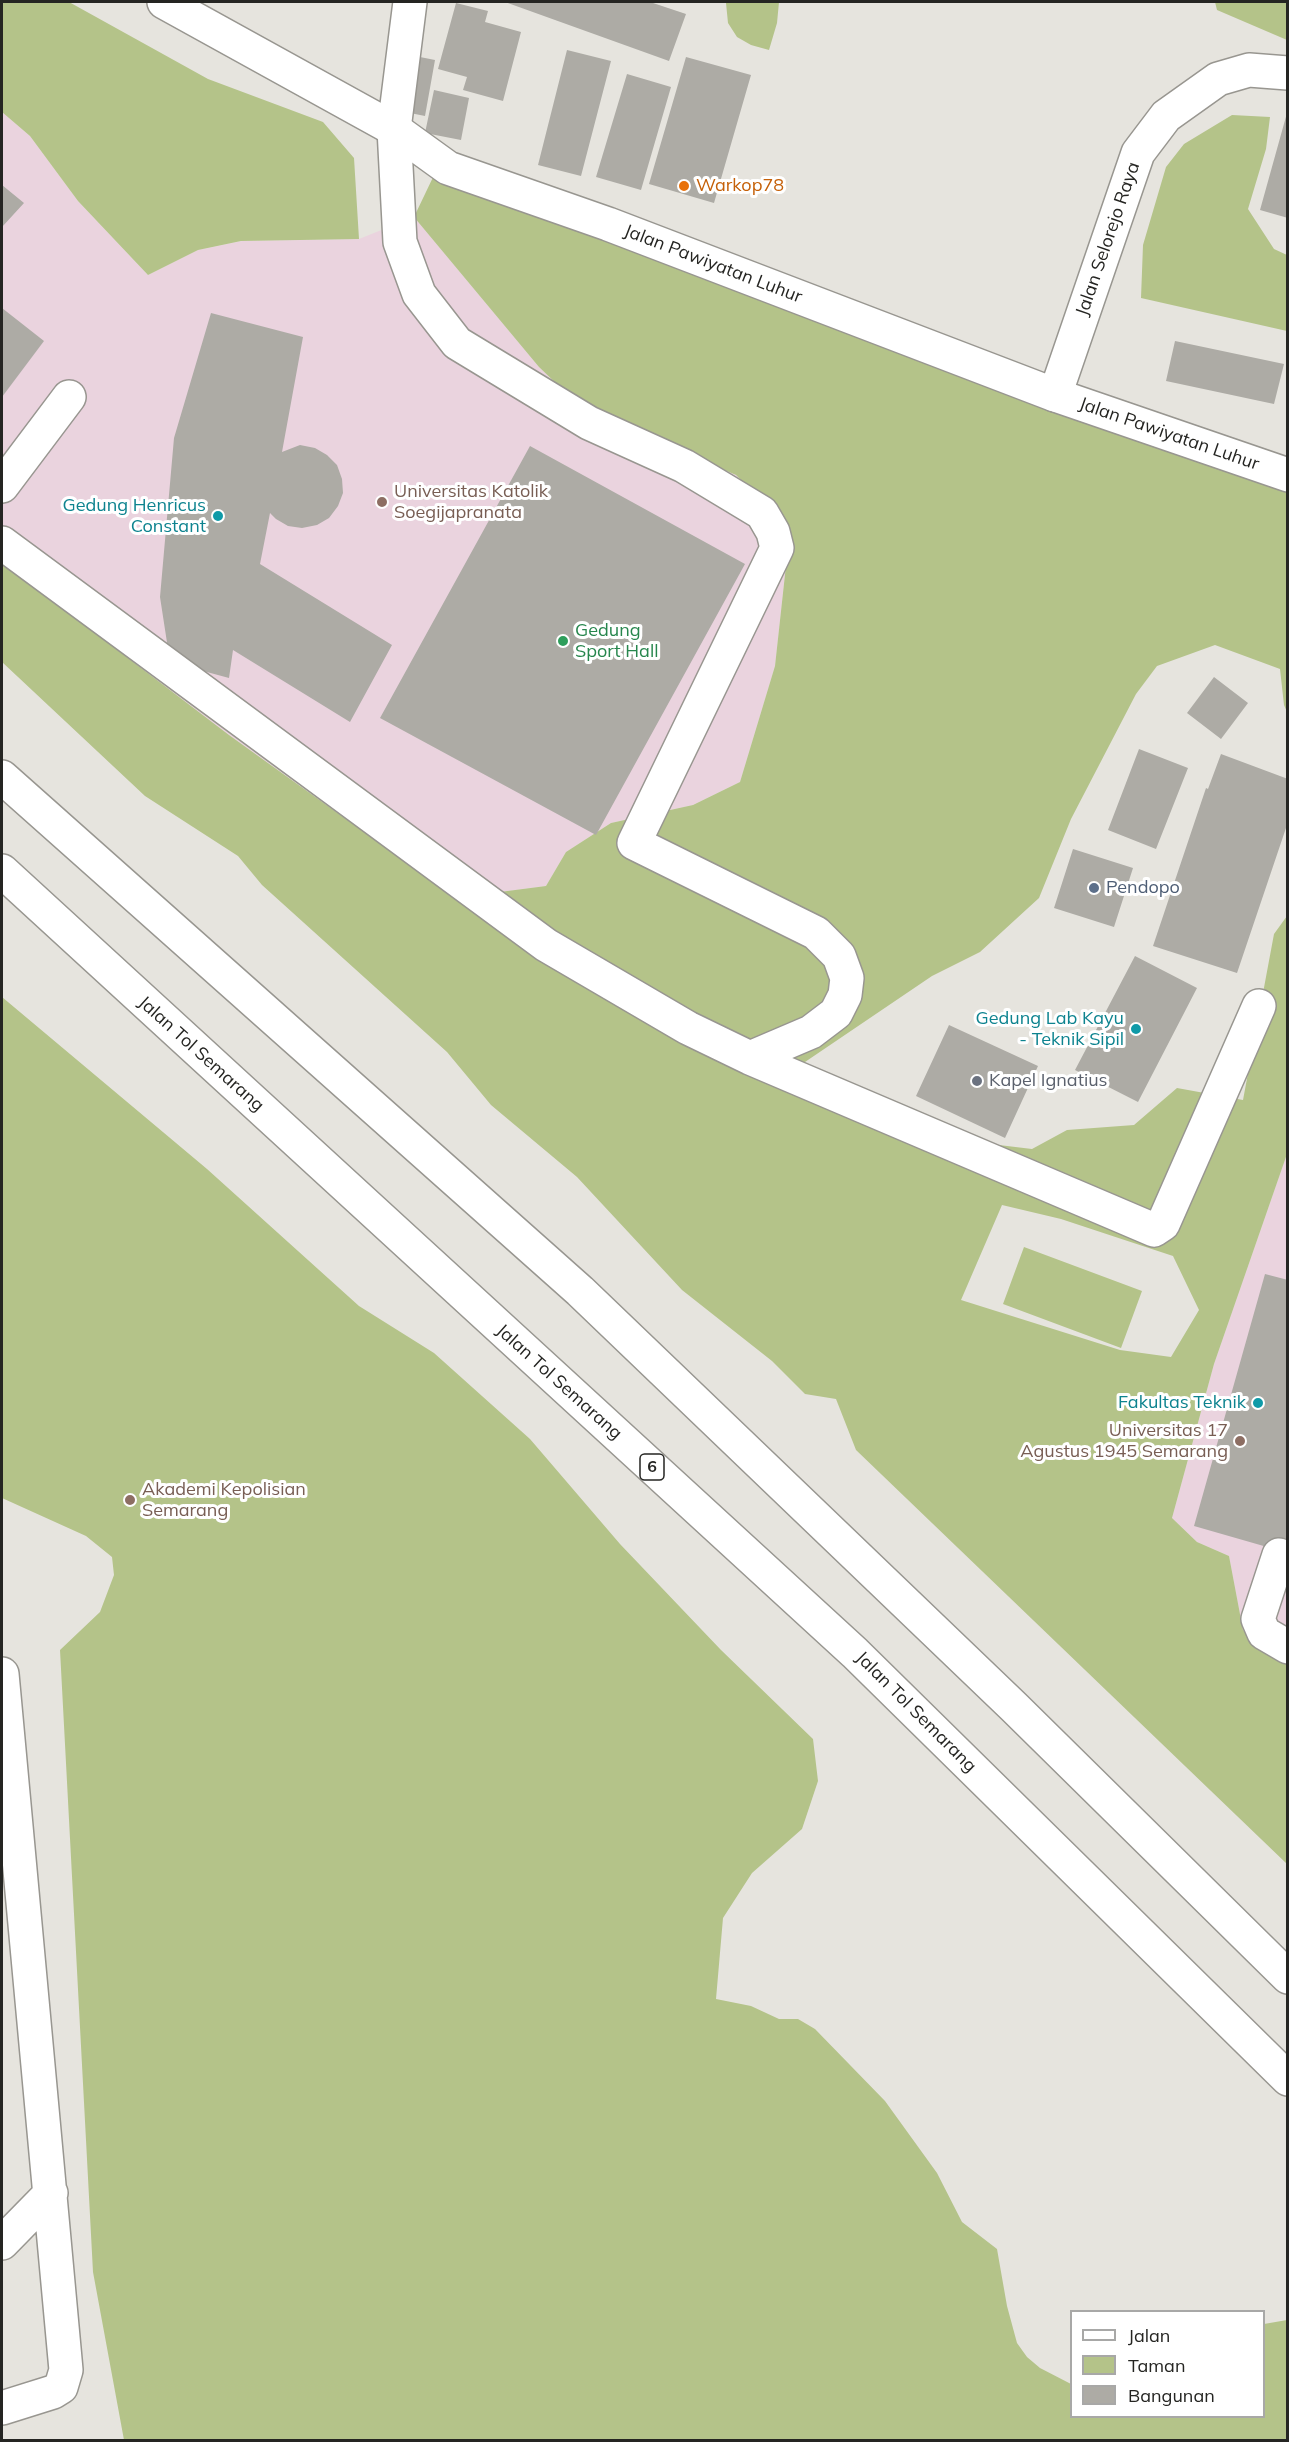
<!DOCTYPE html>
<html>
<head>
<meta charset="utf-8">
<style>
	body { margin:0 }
	#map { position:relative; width:1289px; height:2442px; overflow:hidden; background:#e6e4de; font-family:Mulish,sans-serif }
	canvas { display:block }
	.frame { position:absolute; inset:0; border:3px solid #252522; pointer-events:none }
	.legend { position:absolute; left:1070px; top:2310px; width:195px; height:108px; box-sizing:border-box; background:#fff; border:2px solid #a8a8a7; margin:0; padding:8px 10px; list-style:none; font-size:18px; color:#252522 }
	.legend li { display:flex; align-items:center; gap:12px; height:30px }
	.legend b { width:30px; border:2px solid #a8a8a7 }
</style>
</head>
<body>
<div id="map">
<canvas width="1289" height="2442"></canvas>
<div class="frame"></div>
<ul class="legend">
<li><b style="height:8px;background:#fff"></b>Jalan</li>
<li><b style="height:16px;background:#b4c389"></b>Taman</li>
<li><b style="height:16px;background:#adaba5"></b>Bangunan</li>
</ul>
</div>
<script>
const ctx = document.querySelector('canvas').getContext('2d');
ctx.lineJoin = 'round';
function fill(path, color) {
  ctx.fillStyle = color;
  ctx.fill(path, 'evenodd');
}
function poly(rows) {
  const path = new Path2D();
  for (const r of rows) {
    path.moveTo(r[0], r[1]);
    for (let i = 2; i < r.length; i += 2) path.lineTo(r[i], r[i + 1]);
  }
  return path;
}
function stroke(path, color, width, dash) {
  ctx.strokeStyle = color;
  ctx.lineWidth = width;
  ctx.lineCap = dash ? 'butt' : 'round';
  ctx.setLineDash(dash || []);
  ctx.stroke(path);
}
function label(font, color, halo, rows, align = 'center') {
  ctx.font = font + ' Mulish,sans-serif';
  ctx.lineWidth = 6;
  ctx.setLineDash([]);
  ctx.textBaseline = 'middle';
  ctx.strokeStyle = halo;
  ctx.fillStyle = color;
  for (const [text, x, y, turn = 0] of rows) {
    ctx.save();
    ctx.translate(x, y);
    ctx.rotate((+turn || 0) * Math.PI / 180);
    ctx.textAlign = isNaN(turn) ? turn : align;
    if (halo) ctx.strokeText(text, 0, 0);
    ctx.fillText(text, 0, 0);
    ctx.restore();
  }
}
fill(poly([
	[2,112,30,136,78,201,148,275,198,250,242,241,359,239,414,217,539,367,583,409,736,475,790,529,775,666,740,782,693,805,611,823,566,852,546,886,492,893,437,880,404,860,229,735,2,562],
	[1287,1154,1287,1659,1243,1630,1229,1556,1197,1542,1172,1518,1214,1364]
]), '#ead3de');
fill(poly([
	[2,2,69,2,208,79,323,122,354,158,359,239,241,241,198,250,148,275,78,201,30,136,2,112],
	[722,2,779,2,777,23,769,50,751,45,737,37,728,23,726,3],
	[1215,2,1287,2,1287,40,1217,10],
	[1232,115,1270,117,1266,149,1248,209,1274,249,1287,255,1287,331,1141,298,1143,245,1166,167,1184,144],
	[436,171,1287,467,1287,712,1284,705,1280,669,1215,645,1157,666,1136,694,1071,819,1039,898,980,952,932,976,805,1062,800,1085,949,1139,1032,1149,1067,1130,1134,1125,1177,1088,1243,1100,1274,934,1287,916,1287,1154,1214,1364,1172,1518,1197,1542,1229,1556,1243,1630,1287,1659,1287,1864,856,1450,836,1399,805,1394,772,1361,682,1290,577,1177,491,1105,447,1052,262,885,238,856,145,796,2,662,2,562,229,735,403,860,437,880,492,893,546,886,566,852,611,823,693,805,740,782,775,666,790,529,736,475,583,409,539,367,414,217],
	[1002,1205,1061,1219,1173,1256,1199,1310,1171,1357,1120,1350,961,1300],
	[2,997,207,1169,359,1306,434,1353,530,1439,620,1544,721,1650,813,1739,818,1781,802,1829,752,1873,723,1918,716,1999,751,2006,779,2019,798,2019,815,2029,885,2101,937,2173,962,2222,997,2249,1007,2306,1017,2343,1027,2357,1040,2368,1071,2384,1072,2416,1264,2416,1264,2324,1287,2320,1287,2440,124,2440,93,2272,60,1650,100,1612,114,1575,112,1557,86,1536,2,1498],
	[1024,1247,1142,1291,1121,1348,1003,1304]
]), '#b4c389');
fill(poly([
	[505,2,650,2,686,14,669,61],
	[456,3,488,11,485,22,521,32,503,101,463,90,467,77,438,69],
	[567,50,611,61,581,176,538,165],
	[415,56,435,60,425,116,405,112],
	[686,57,751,75,714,203,649,184],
	[627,74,671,87,641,190,596,177],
	[434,90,469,98,461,140,425,133],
	[1287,113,1288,113,1288,218,1260,210],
	[2,185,24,203,2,227],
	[2,308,44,341,2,397],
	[211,313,303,337,282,452,300,445,315,448,327,455,337,465,342,479,343,493,338,506,329,518,317,525,302,528,288,526,276,519,270,513,260,564,392,645,350,722,233,650,229,678,170,662,160,597,174,438],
	[1175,341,1284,364,1274,404,1166,381],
	[530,446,745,564,596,835,380,718],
	[1214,677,1248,703,1221,739,1187,713],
	[1139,749,1188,768,1156,849,1108,830],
	[1221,754,1288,779,1288,822,1237,973,1153,946,1206,788,1208,789],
	[1073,849,1133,868,1114,927,1054,908],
	[1135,956,1197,988,1138,1102,1075,1070],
	[949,1025,1038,1066,1005,1138,916,1096],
	[1265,1274,1288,1280,1288,1553,1194,1526]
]), '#adaba5');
const minor = poly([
	[410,2,394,129,400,242,419,294,457,343,589,423,684,466,762,513,773,532,777,548,634,843,816,933,839,956,847,978,845,995,836,1013,811,1032,750,1058],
	[1055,395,1138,153,1166,116,1218,79,1249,70,1288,73],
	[2,486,69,397],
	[2,543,546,945,688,1028,750,1058,1154,1230,1163,1224,1259,1006],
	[1279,1555,1258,1619,1264,1633,1288,1647],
	[2,1674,66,2370,61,2387,53,2392,2,2408],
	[2,2243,51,2193]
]);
const major = poly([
	[164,2,394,129,448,168,608,224,1055,395,1288,475]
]);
const highway = poly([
	[2,777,580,1291,1014,1707,1288,1977],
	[2,871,855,1653,1288,2079]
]);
stroke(minor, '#989690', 36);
stroke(major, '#989690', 36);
stroke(highway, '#989690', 36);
stroke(minor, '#fff', 33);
stroke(major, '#fff', 33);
stroke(highway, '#fff', 33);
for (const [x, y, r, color] of [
	[684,186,6,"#e8710a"],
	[382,502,6,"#8d6e63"],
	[218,516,6,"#0f9aa8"],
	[563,641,6,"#2e9e5b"],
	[1094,888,6,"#5c6f8a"],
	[1136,1029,6,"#0f9aa8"],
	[977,1081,6,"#6b7280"],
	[1258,1403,6,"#0f9aa8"],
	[1240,1441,6,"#8d6e63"],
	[130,1500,6,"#8d6e63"]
]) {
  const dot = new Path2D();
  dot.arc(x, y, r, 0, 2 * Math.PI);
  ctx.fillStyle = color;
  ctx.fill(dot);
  stroke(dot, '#fff', 2);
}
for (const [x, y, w] of [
	[652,1467,24]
]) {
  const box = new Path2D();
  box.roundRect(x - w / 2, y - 13, w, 26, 4.5);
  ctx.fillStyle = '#fff';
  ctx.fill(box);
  stroke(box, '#252522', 1.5);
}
label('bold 16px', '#252522', null, [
	["6",652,1467]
]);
label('18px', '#c56008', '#fff', [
	["Warkop78",696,186]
], 'left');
label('18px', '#252522', '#fff', [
	["Jalan Selorejo Raya",1108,239,-71],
	["Jalan Pawiyatan Luhur",713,264,21],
	["Jalan Pawiyatan Luhur",1169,434,19],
	["Jalan Tol Semarang",201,1054,42],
	["Jalan Tol Semarang",559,1382,42],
	["Jalan Tol Semarang",916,1712,45]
]);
label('18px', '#785e54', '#fff', [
	["Universitas Katolik",394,492],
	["Soegijapranata",394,513],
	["Universitas 17",1228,1431,"right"],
	["Agustus 1945 Semarang",1228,1452,"right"],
	["Akademi Kepolisian",142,1490],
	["Semarang",142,1511]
], 'left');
label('18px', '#0d838f', '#fff', [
	["Gedung Henricus",206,506],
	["Constant",206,527],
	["Gedung Lab Kayu",1124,1019],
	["- Teknik Sipil",1124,1040],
	["Fakultas Teknik",1246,1403]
], 'right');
label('18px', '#27864d', '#fff', [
	["Gedung",575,631],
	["Sport Hall",575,652]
], 'left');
label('18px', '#4e5e75', '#fff', [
	["Pendopo",1106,888]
], 'left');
label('18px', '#5b616d', '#fff', [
	["Kapel Ignatius",989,1081]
], 'left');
</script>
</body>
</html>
